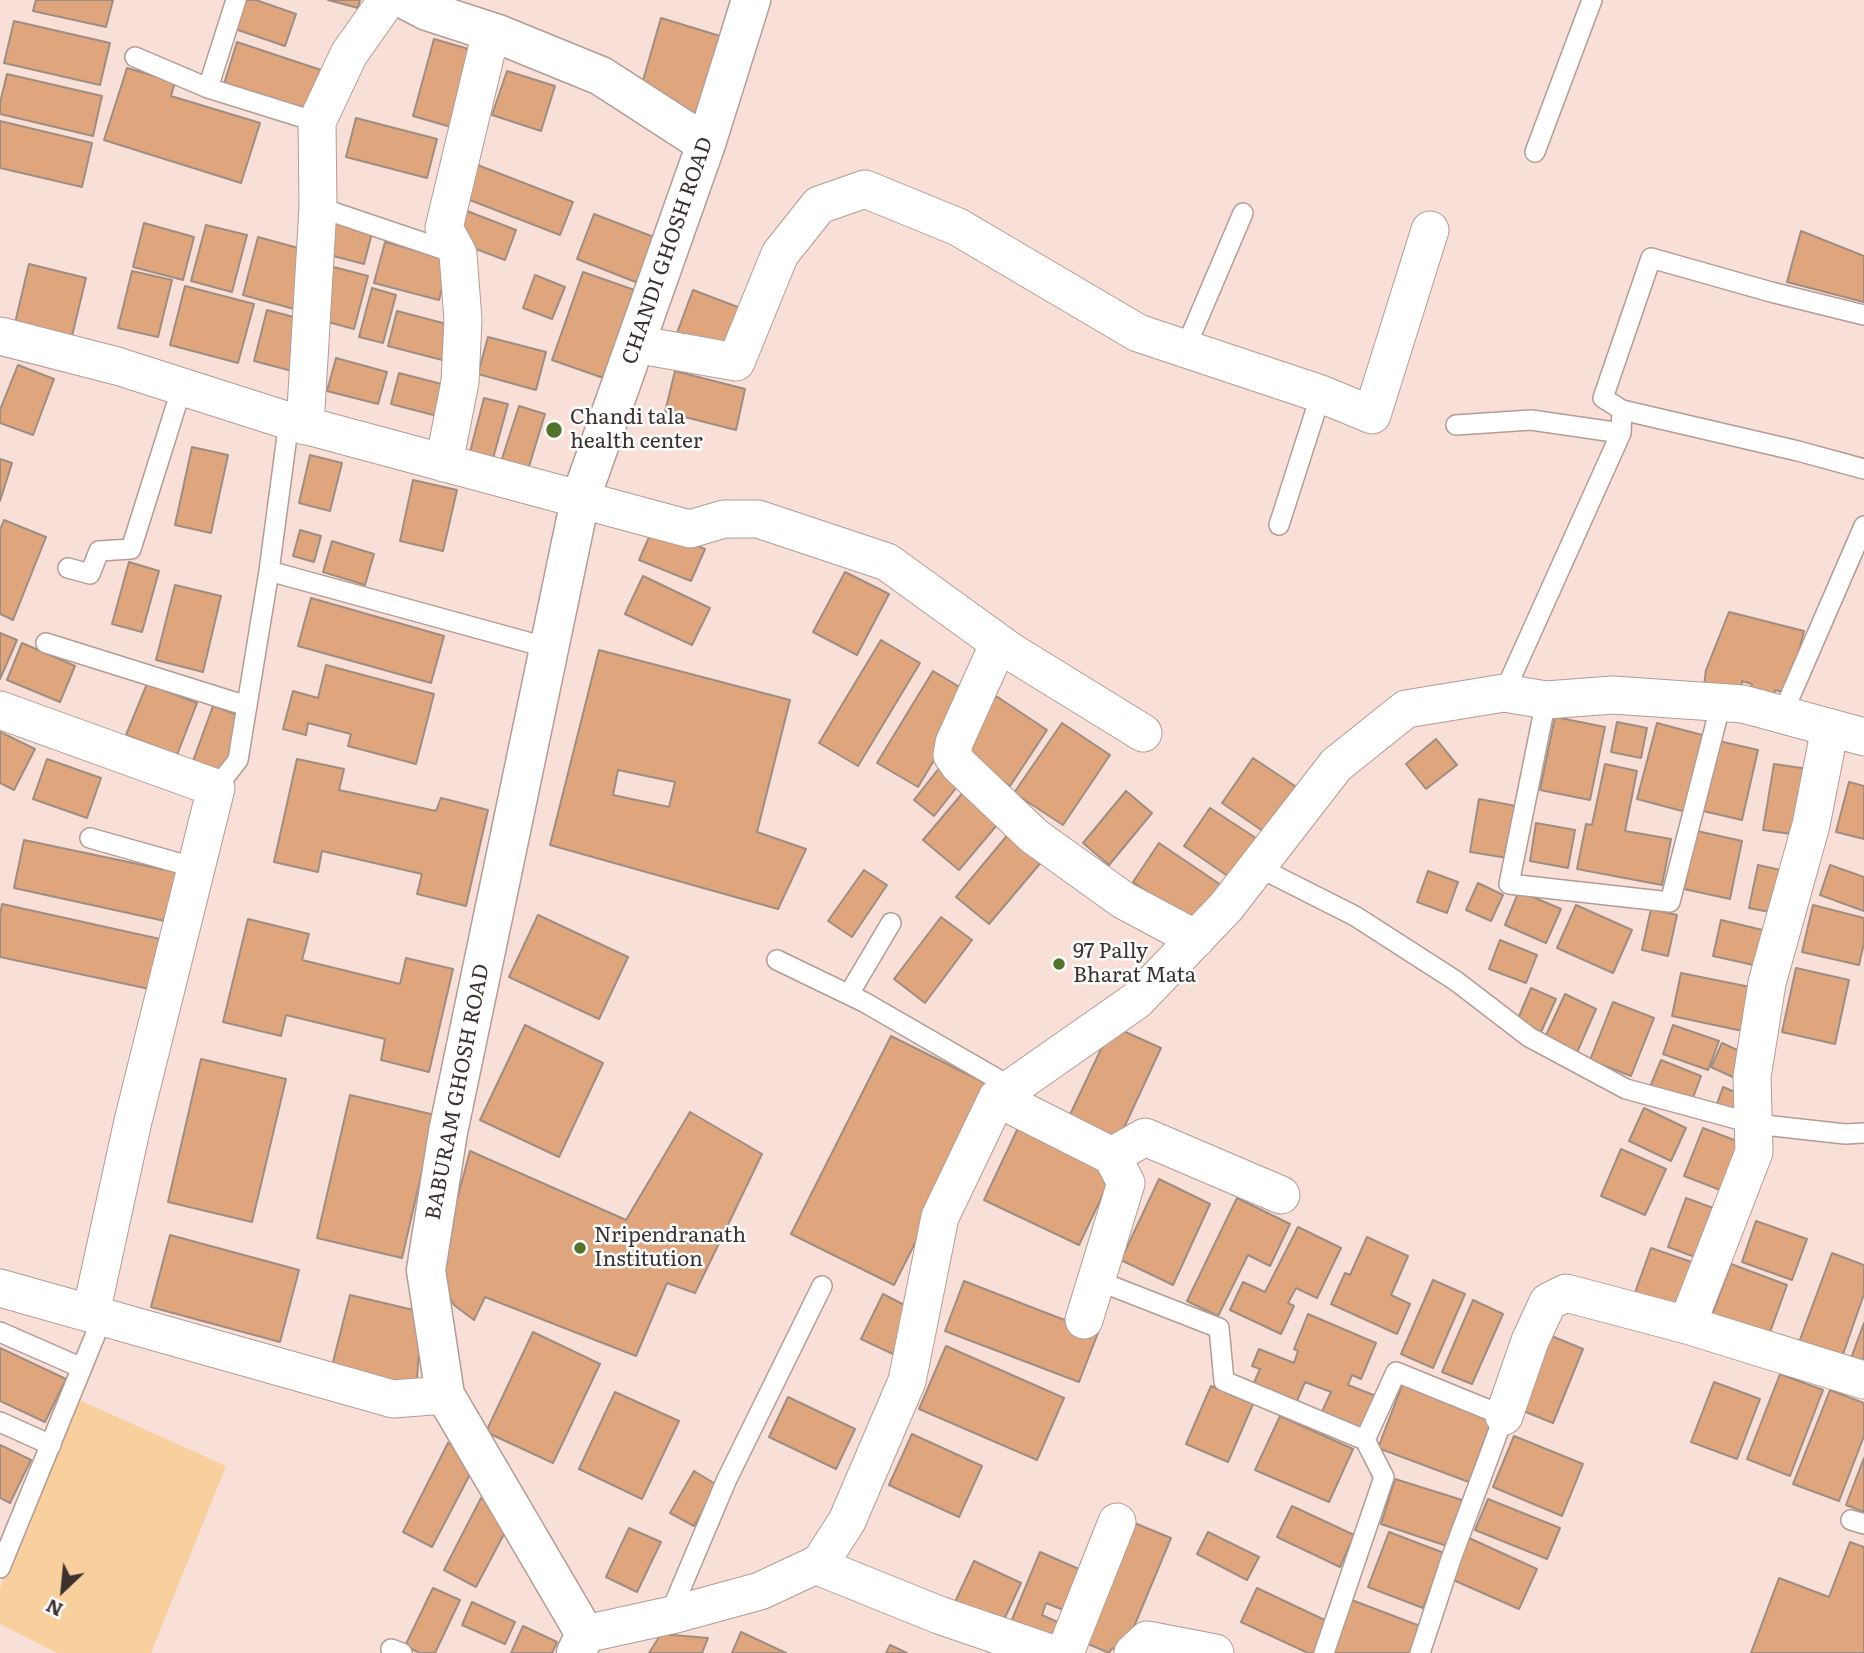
<!DOCTYPE html>
<html>
<head>
<meta charset="utf-8">
<style>
	body { margin:0 }
	#map { position:relative; width:1864px; height:1653px; overflow:hidden; background:#f8dfd7; font-family:Literata,serif }
	canvas { display:block }
	.north { position:absolute; left:28px; top:1555px; width:70px; height:70px; -webkit-text-stroke:5px #fff; paint-order:stroke; rotate:206deg; font-size:19px; font-weight:700; line-height:28px; text-align:center; color:#3b312f }
	.north::after { content:''; display:block; margin:auto; width:24px; height:32px; background:#3b312f; clip-path:polygon(50% 0,100% 100%,50% 72%,0 100%) }
</style>
</head>
<body>
<div id="map">
<canvas width="1864" height="1653"></canvas>
<div class="north">N</div>
</div>
<script>
const ctx = document.querySelector('canvas').getContext('2d');
ctx.lineJoin = 'round';
function fill(path, color) {
  ctx.fillStyle = color;
  ctx.fill(path, 'evenodd');
}
function poly(rows) {
  const path = new Path2D();
  for (const r of rows) {
    path.moveTo(r[0], r[1]);
    for (let i = 2; i < r.length; i += 2) path.lineTo(r[i], r[i + 1]);
  }
  return path;
}
function stroke(path, color, width, dash) {
  ctx.strokeStyle = color;
  ctx.lineWidth = width;
  ctx.lineCap = dash ? 'butt' : 'round';
  ctx.setLineDash(dash || []);
  ctx.stroke(path);
}
function label(font, color, halo, rows, align = 'center') {
  ctx.font = font + ' Literata,serif';
  ctx.lineWidth = 5;
  ctx.setLineDash([]);
  ctx.textBaseline = 'middle';
  ctx.strokeStyle = halo;
  ctx.fillStyle = color;
  for (const [text, x, y, turn = 0] of rows) {
    ctx.save();
    ctx.translate(x, y);
    ctx.rotate((+turn || 0) * Math.PI / 180);
    ctx.textAlign = isNaN(turn) ? turn : align;
    if (halo) ctx.strokeText(text, 0, 0);
    ctx.fillText(text, 0, 0);
    ctx.restore();
  }
}
fill(poly([
	[75,1398,226,1466,151,1653,57,1653,0,1624,0,1588]
]), '#f7d09d');
const building = poly([
	[36,0,113,0,106,27,33,11,36,0],
	[244,0,256,0,296,14,285,46,235,29,244,0],
	[328,0,360,0,358,8,328,0],
	[661,18,730,39,706,118,638,98,661,18],
	[14,21,110,43,100,85,4,63,14,21],
	[434,39,472,50,451,127,413,116,434,39],
	[237,42,327,72,312,114,224,84,237,42],
	[127,68,175,82,171,96,260,123,241,183,104,140,127,68],
	[507,71,555,86,541,131,492,115,507,71],
	[7,74,102,96,93,136,0,114,0,103,7,74],
	[356,118,437,139,427,178,346,157,356,118],
	[0,121,92,143,82,187,0,168,0,121],
	[475,164,573,202,560,235,462,197,475,164],
	[467,211,516,230,505,260,455,241,467,211],
	[594,214,664,241,646,286,577,259,594,214],
	[327,217,373,229,364,264,318,252,327,217],
	[144,223,194,237,183,280,133,267,144,223],
	[206,225,247,235,232,292,191,281,206,225],
	[1801,231,1864,256,1864,302,1787,282,1801,231],
	[258,237,309,251,294,309,243,295,258,237],
	[385,242,449,260,439,300,374,283,385,242],
	[29,264,86,278,72,336,15,323,29,264],
	[326,265,368,276,354,329,313,318,326,265],
	[132,271,172,280,158,337,118,328,132,271],
	[583,272,643,293,612,381,552,360,583,272],
	[535,275,565,287,552,319,523,308,535,275],
	[185,286,254,304,238,363,170,345,185,286],
	[372,288,396,295,383,343,359,337,372,288],
	[693,290,743,309,727,352,677,333,693,290],
	[267,310,309,321,296,372,254,361,267,310],
	[397,311,458,327,450,362,388,346,397,311],
	[488,337,546,352,536,390,478,374,488,337],
	[336,358,387,372,378,404,327,391,336,358],
	[18,365,54,379,33,435,0,423,0,410,18,365],
	[675,371,745,389,736,430,665,412,675,371],
	[399,373,453,387,445,418,391,404,399,373],
	[484,398,508,404,492,462,469,456,484,398],
	[519,406,545,414,527,473,500,465,519,406],
	[192,447,228,455,211,533,175,525,192,447],
	[310,455,342,463,330,511,299,503,310,455],
	[0,459,12,463,0,501,0,459],
	[413,480,457,490,443,551,400,541,413,480],
	[4,520,46,537,13,620,0,614,0,530,4,520],
	[653,528,705,549,691,581,639,560,653,528],
	[300,530,321,536,314,562,293,556,300,530],
	[332,541,374,554,365,585,323,572,332,541],
	[129,562,159,571,142,632,112,624,129,562],
	[845,572,889,594,857,655,813,632,845,572],
	[643,576,710,608,692,645,625,614,643,576],
	[175,585,221,596,203,672,156,660,175,585],
	[311,598,444,636,431,683,298,646,311,598],
	[1729,612,1804,631,1788,693,1775,690,1771,705,1748,699,1752,684,1742,681,1740,698,1703,693,1706,670,1729,612],
	[0,633,17,640,0,679,0,633],
	[881,640,920,663,858,766,819,743,881,640],
	[22,643,75,666,60,702,7,680,22,643],
	[599,650,790,700,757,832,806,849,778,909,550,845,599,650],
	[618,770,675,782,669,807,613,795,618,770],
	[326,665,434,694,416,764,348,746,351,734,308,723,306,735,283,729,293,691,318,698,326,665],
	[933,671,973,695,918,787,877,763,933,671],
	[147,684,197,703,177,755,126,735,147,684],
	[996,696,1047,730,1010,786,959,754,996,696],
	[213,706,243,717,223,773,193,761,213,706],
	[1555,717,1605,727,1590,800,1540,790,1555,717],
	[1617,722,1647,728,1641,758,1611,752,1617,722],
	[1062,723,1110,755,1063,825,1014,793,1062,723],
	[1657,723,1706,736,1686,812,1637,799,1657,723],
	[0,732,35,749,14,790,0,783,0,732],
	[1436,739,1457,765,1426,789,1406,764,1436,739],
	[1719,741,1758,750,1742,820,1703,811,1719,741],
	[1253,758,1304,792,1273,838,1222,803,1253,758],
	[47,759,101,778,87,818,33,799,47,759],
	[297,759,344,769,339,790,436,811,441,798,488,810,466,906,417,894,422,874,322,851,318,872,274,862,297,759],
	[944,762,964,778,934,816,914,800,944,762],
	[1605,764,1637,771,1625,831,1671,839,1662,885,1577,869,1586,824,1592,825,1605,764],
	[1774,764,1815,770,1805,836,1763,830,1774,764],
	[1849,782,1864,786,1864,839,1836,832,1849,782],
	[966,789,1002,819,959,870,923,840,966,789],
	[1126,791,1152,813,1109,865,1083,843,1126,791],
	[1479,799,1516,806,1508,858,1470,852,1479,799],
	[1210,808,1265,844,1238,883,1184,846,1210,808],
	[1536,823,1575,830,1568,868,1530,861,1536,823],
	[1697,831,1742,841,1730,899,1684,889,1697,831],
	[1010,832,1043,860,989,924,956,897,1010,832],
	[24,840,185,874,174,923,14,888,24,840],
	[1159,843,1224,887,1197,926,1133,882,1159,843],
	[1758,865,1789,872,1780,914,1749,908,1758,865],
	[1830,865,1864,877,1864,911,1820,895,1830,865],
	[864,870,887,885,852,937,828,921,864,870],
	[1428,871,1458,882,1447,913,1417,902,1428,871],
	[1478,883,1503,895,1491,921,1466,910,1478,883],
	[1519,891,1561,909,1546,943,1505,925,1519,891],
	[2,904,169,941,159,991,0,957,0,915,2,904],
	[1576,905,1632,930,1613,973,1557,948,1576,905],
	[1813,905,1864,918,1864,943,1859,965,1802,952,1813,905],
	[1651,909,1677,915,1668,956,1642,950,1651,909],
	[538,915,628,957,599,1019,509,977,538,915],
	[941,917,972,940,925,1003,894,979,941,917],
	[248,919,309,934,302,960,400,984,406,958,453,969,429,1072,381,1060,385,1039,286,1015,281,1036,223,1022,248,919],
	[1721,920,1775,933,1767,968,1713,956,1721,920],
	[1500,940,1537,955,1526,983,1489,969,1500,940],
	[1796,968,1849,980,1835,1044,1782,1032,1796,968],
	[1681,973,1760,989,1752,1033,1672,1016,1681,973],
	[1531,988,1556,999,1541,1032,1517,1021,1531,988],
	[1565,994,1596,1009,1575,1057,1543,1042,1565,994],
	[1613,1002,1654,1018,1631,1076,1590,1060,1613,1002],
	[525,1025,603,1063,559,1157,480,1120,525,1025],
	[1673,1025,1719,1041,1708,1070,1663,1054,1673,1025],
	[1112,1026,1161,1048,1115,1147,1066,1123,1112,1026],
	[891,1036,993,1087,894,1285,791,1234,891,1036],
	[1722,1043,1748,1055,1737,1079,1711,1067,1722,1043],
	[201,1059,286,1079,252,1222,168,1202,201,1059],
	[1661,1060,1701,1076,1691,1103,1650,1087,1661,1060],
	[1723,1087,1749,1098,1742,1117,1716,1107,1723,1087],
	[350,1095,435,1115,402,1258,317,1238,350,1095],
	[1644,1108,1686,1128,1671,1161,1629,1141,1644,1108],
	[690,1112,762,1154,695,1293,667,1283,636,1356,485,1297,474,1320,454,1305,437,1275,470,1151,626,1220,690,1112],
	[1018,1128,1113,1173,1079,1245,984,1200,1018,1128],
	[1703,1128,1747,1145,1728,1193,1684,1176,1703,1128],
	[1621,1149,1666,1169,1645,1215,1601,1196,1621,1149],
	[1159,1179,1210,1204,1173,1285,1121,1260,1159,1179],
	[1237,1198,1290,1224,1270,1266,1248,1255,1218,1316,1187,1301,1237,1198],
	[1686,1198,1724,1212,1706,1261,1668,1247,1686,1198],
	[1756,1221,1807,1239,1792,1280,1742,1262,1756,1221],
	[1298,1227,1341,1248,1317,1298,1296,1288,1288,1303,1294,1306,1281,1334,1230,1310,1243,1282,1265,1292,1298,1227],
	[170,1235,299,1270,280,1342,151,1307,170,1235],
	[1367,1237,1408,1256,1391,1295,1410,1304,1397,1334,1331,1304,1345,1273,1350,1275,1367,1237],
	[1651,1248,1703,1266,1684,1320,1632,1301,1651,1248],
	[1832,1253,1864,1265,1864,1294,1841,1360,1798,1345,1832,1253],
	[1731,1264,1787,1285,1769,1335,1712,1315,1731,1264],
	[1433,1280,1465,1294,1433,1368,1401,1354,1433,1280],
	[964,1281,1098,1333,1079,1382,945,1331,964,1281],
	[883,1294,914,1310,893,1354,861,1339,883,1294],
	[350,1295,422,1312,416,1391,331,1370,350,1295],
	[1473,1300,1503,1314,1472,1384,1442,1372,1473,1300],
	[1308,1314,1376,1343,1361,1379,1352,1375,1348,1385,1376,1396,1362,1432,1320,1416,1331,1392,1305,1382,1296,1403,1253,1385,1260,1369,1252,1366,1259,1349,1294,1363,1298,1351,1294,1349,1308,1314],
	[1864,1323,1864,1366,1850,1361,1864,1323],
	[533,1332,600,1364,553,1463,486,1432,533,1332],
	[1542,1332,1583,1349,1553,1423,1511,1406,1542,1332],
	[946,1346,1064,1398,1037,1460,919,1409,946,1346],
	[0,1348,66,1379,45,1422,0,1401,0,1348],
	[1780,1374,1823,1390,1790,1476,1747,1459,1780,1374],
	[1714,1382,1760,1399,1737,1459,1691,1442,1714,1382],
	[1403,1383,1493,1417,1469,1482,1378,1448,1403,1383],
	[1211,1386,1253,1404,1228,1462,1186,1444,1211,1386],
	[1830,1390,1864,1403,1864,1436,1839,1501,1793,1484,1830,1390],
	[615,1392,679,1421,642,1499,579,1469,615,1392],
	[788,1397,855,1429,836,1469,769,1437,788,1397],
	[1280,1416,1353,1449,1329,1502,1255,1470,1280,1416],
	[912,1434,982,1466,959,1517,889,1485,912,1434],
	[1514,1436,1583,1464,1562,1516,1493,1487,1514,1436],
	[448,1443,478,1459,432,1547,403,1532,448,1443],
	[0,1445,31,1460,10,1503,0,1498,0,1445],
	[1864,1458,1864,1512,1846,1505,1864,1458],
	[694,1471,717,1485,694,1526,670,1513,694,1471],
	[1395,1479,1462,1500,1447,1546,1381,1524,1395,1479],
	[481,1498,514,1515,476,1587,444,1570,481,1498],
	[1488,1499,1560,1528,1547,1559,1475,1530,1488,1499],
	[1292,1506,1354,1535,1340,1567,1277,1537,1292,1506],
	[1127,1520,1171,1538,1123,1653,1112,1648,1109,1653,1086,1643,1127,1520],
	[629,1528,661,1542,637,1592,606,1577,629,1528],
	[1208,1532,1259,1557,1247,1580,1197,1554,1208,1532],
	[1389,1532,1444,1553,1423,1608,1368,1587,1389,1532],
	[1469,1538,1537,1569,1519,1609,1451,1579,1469,1538],
	[1850,1542,1864,1547,1864,1653,1751,1653,1779,1578,1829,1597,1850,1542],
	[1040,1552,1088,1573,1071,1613,1046,1603,1042,1615,1066,1626,1059,1642,1011,1622,1040,1552],
	[974,1561,1021,1583,1002,1624,955,1602,974,1561],
	[433,1588,460,1600,435,1653,420,1653,405,1646,433,1588],
	[1257,1588,1331,1623,1317,1653,1308,1653,1241,1622,1257,1588],
	[1349,1599,1420,1626,1410,1653,1329,1653,1349,1599],
	[472,1602,515,1622,505,1644,462,1625,472,1602],
	[523,1626,557,1642,552,1653,511,1653,523,1626],
	[741,1632,786,1653,732,1653,741,1632],
	[661,1634,708,1638,702,1653,649,1653,661,1634],
	[890,1645,907,1653,886,1653,890,1645]
]);
fill(building, '#dfa67e');
stroke(building, '#a08d81', 2);
const lane = poly([
	[135,57,208,88,317,122],
	[208,88,236,0],
	[1535,152,1592,0],
	[318,207,457,254],
	[1185,349,1243,213],
	[1622,410,1798,451,1864,469],
	[1456,425,1531,420,1621,433],
	[1279,525,1321,394],
	[68,568,90,574,99,551,131,549,182,387],
	[269,571,549,648],
	[46,643,247,706],
	[1504,693,1621,433,1622,410,1603,398,1651,258,1771,292,1864,315],
	[1546,700,1509,884,1670,902,1721,703],
	[1782,715,1864,526],
	[216,788,238,760,269,571,289,421],
	[90,838,196,868],
	[1258,867,1355,916,1456,981,1529,1037,1626,1089,1755,1124,1845,1134,1864,1133],
	[777,960,864,1002,1013,1088],
	[849,994,891,923],
	[1096,1280,1219,1328,1224,1381,1365,1440,1396,1372,1504,1416,1451,1559,1420,1653],
	[0,1332,82,1368],
	[0,1422,51,1445],
	[1851,1520,1864,1524],
	[0,1568,103,1316],
	[669,1616,727,1479,822,1286],
	[391,1649,402,1653],
	[1324,1653,1384,1477,1365,1440]
]);
const street = poly([
	[0,336,117,366,289,421,690,529,724,519,758,519,887,562,1010,651,1143,733],
	[635,344,736,362,780,254,819,205,865,189,958,227,1138,333,1321,394,1372,415,1430,230],
	[305,426,318,207,317,122,349,54,387,0],
	[444,463,460,382,463,320,458,254,444,228,491,32],
	[999,643,954,743,952,755,959,765,1034,836,1123,900,1196,939],
	[0,710,216,788,133,1121,91,1313],
	[1830,728,1811,825,1767,983,1752,1077,1754,1152,1687,1325,1864,1380],
	[997,1098,1112,1156,1145,1137,1281,1195],
	[0,1288,393,1399,445,1395],
	[1084,1320,1126,1183,1112,1156],
	[1504,1416,1530,1341,1548,1302,1566,1293,1687,1325],
	[815,1565,939,1615,1050,1653],
	[585,1634,676,1614,760,1591,820,1563,847,1521,907,1381,940,1217,997,1098,1137,1000,1226,907,1336,765,1406,709,1504,693,1546,700,1613,695,1743,704,1864,737],
	[1065,1653,1117,1522],
	[1133,1653,1147,1640,1215,1653]
]);
const secondary = poly([
	[406,0,427,11,498,34,601,76,706,144],
	[576,1653,585,1634,445,1395,426,1270,448,1132,580,500,706,144,751,0]
]);
stroke(lane, '#b39c95', 22);
stroke(street, '#b39c95', 39);
stroke(secondary, '#b39c95', 41);
stroke(lane, '#fff', 19);
stroke(street, '#fff', 37);
stroke(secondary, '#fff', 38);
for (const [x, y, r, color] of [
	[554,430,9,"#52732a"],
	[1059,964,7,"#52732a"],
	[580,1248,7,"#52732a"]
]) {
  const dot = new Path2D();
  dot.arc(x, y, r, 0, 2 * Math.PI);
  ctx.fillStyle = color;
  ctx.fill(dot);
  stroke(dot, '#fff', 2.5);
}
label('21px', '#3b312f', '#fff', [
	["CHANDI GHOSH ROAD",668,251,-71],
	["BABURAM GHOSH ROAD",458,1092,-79]
]);
label('21px', '#3b312f', '#fff', [
	["Chandi tala",570,418],
	["health center",570,442],
	["97 Pally",1073,952],
	["Bharat Mata",1073,976],
	["Nripendranath",594,1236],
	["Institution",594,1260]
], 'left');
</script>
</body>
</html>
